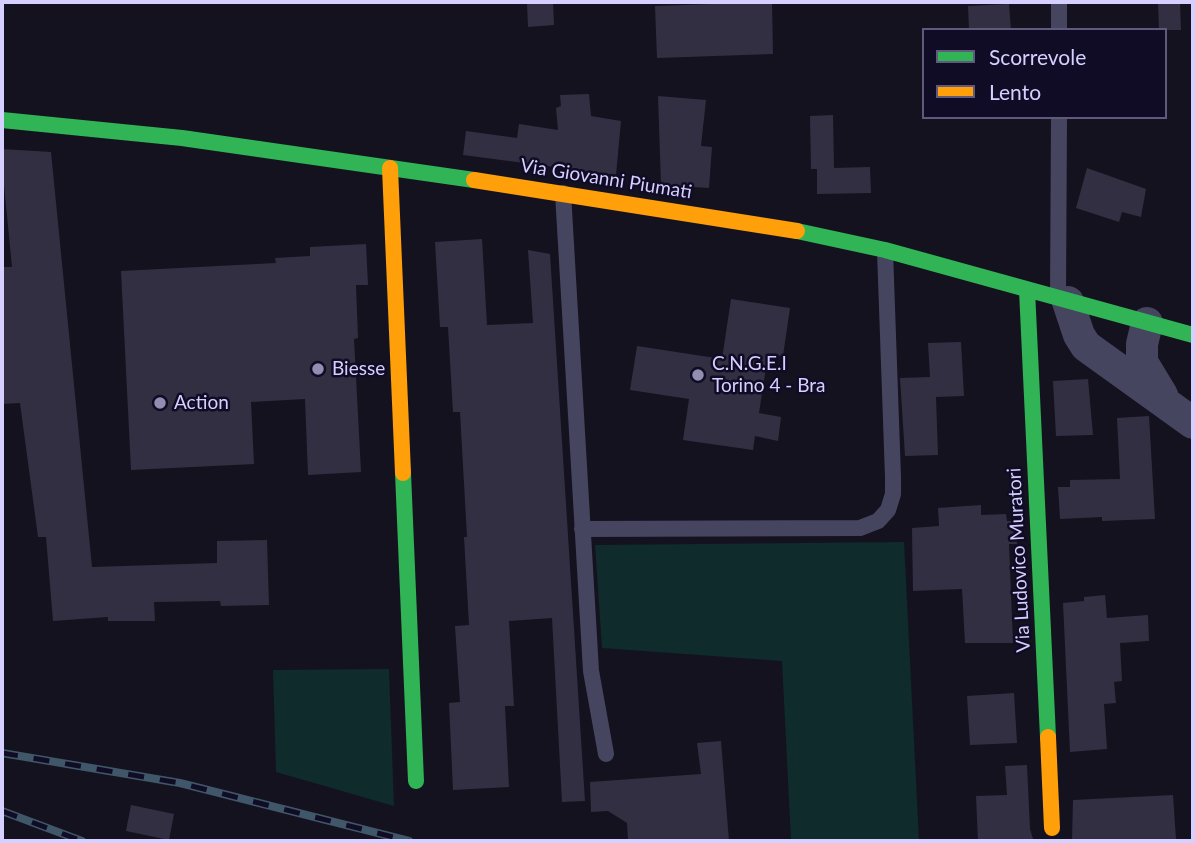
<!DOCTYPE html>
<html>
<head>
<meta charset="utf-8">
<style>
	body { margin:0 }
	#map { position:relative; width:1195px; height:843px; overflow:hidden; background:#14121f; font-family:Lato,sans-serif }
	canvas { display:block }
	.frame { position:absolute; inset:0; border:4px solid #d5d0ff; pointer-events:none }
	.legend { position:absolute; left:922px; top:28px; width:245px; height:91px; box-sizing:border-box; background:#100c25; border:2px solid #5f5a7c; margin:0; padding:9px 12px; list-style:none; font-size:21px; color:#d5d0ff }
	.legend li { display:flex; align-items:center; gap:14px; height:35px }
	.legend b { width:35px; border:2px solid #5f5a7c }
</style>
</head>
<body>
<div id="map">
<canvas width="1195" height="843"></canvas>
<div class="frame"></div>
<ul class="legend">
<li><b style="height:9px;background:#30b455"></b>Scorrevole</li>
<li><b style="height:9px;background:#ff9f0a"></b>Lento</li>
</ul>
</div>
<script>
const ctx = document.querySelector('canvas').getContext('2d');
ctx.lineJoin = 'round';
function fill(path, color) {
  ctx.fillStyle = color;
  ctx.fill(path, 'evenodd');
}
function poly(rows) {
  const path = new Path2D();
  for (const r of rows) {
    path.moveTo(r[0], r[1]);
    for (let i = 2; i < r.length; i += 2) path.lineTo(r[i], r[i + 1]);
  }
  return path;
}
function stroke(path, color, width, dash) {
  ctx.strokeStyle = color;
  ctx.lineWidth = width;
  ctx.lineCap = dash ? 'butt' : 'round';
  ctx.setLineDash(dash || []);
  ctx.stroke(path);
}
function label(font, color, halo, rows, align = 'center') {
  ctx.font = font + ' Lato,sans-serif';
  ctx.lineWidth = 5;
  ctx.setLineDash([]);
  ctx.textBaseline = 'middle';
  ctx.strokeStyle = halo;
  ctx.fillStyle = color;
  for (const [text, x, y, turn = 0] of rows) {
    ctx.save();
    ctx.translate(x, y);
    ctx.rotate((+turn || 0) * Math.PI / 180);
    ctx.textAlign = isNaN(turn) ? turn : align;
    if (halo) ctx.strokeText(text, 0, 0);
    ctx.fillText(text, 0, 0);
    ctx.restore();
  }
}
fill(poly([
	[904,542,919,841,791,841,782,661,602,648,595,545],
	[389,669,394,806,276,772,273,670]
]), '#0f2b2c');
fill(poly([
	[527,2,553,2,554,25,528,27],
	[772,2,773,54,657,58,655,6],
	[1158,2,1180,2,1181,30,1159,30],
	[1009,4,1011,30,969,30,968,6],
	[589,94,591,116,621,121,616,175,463,155,466,131,517,138,519,124,558,130,556,108,561,106,560,95],
	[658,96,706,100,701,146,712,147,709,188,661,185],
	[833,115,834,168,870,167,871,193,817,194,817,169,811,169,810,116],
	[2,149,51,152,92,567,217,563,217,541,267,540,269,605,221,606,220,601,154,602,155,621,108,621,108,617,53,621,46,537,38,537,20,403,2,404,2,267,12,267,4,185,2,184],
	[1087,168,1146,189,1141,217,1122,212,1119,222,1076,208],
	[482,239,487,325,533,323,528,250,550,254,585,801,562,802,552,618,509,621,514,706,505,706,509,787,453,790,449,703,460,702,455,626,469,625,464,537,467,537,460,412,453,412,448,327,440,327,435,242],
	[366,244,368,285,356,285,358,338,354,339,361,472,308,475,305,399,251,402,254,464,131,470,121,271,276,263,275,258,310,256,310,247],
	[731,299,790,308,783,356,768,354,759,413,781,417,778,441,755,436,753,450,683,440,689,399,630,390,637,346,722,359],
	[961,342,964,396,936,397,938,455,905,456,900,378,930,377,928,343],
	[1088,379,1093,435,1056,436,1053,381],
	[1149,416,1155,519,1102,521,1102,517,1060,519,1058,487,1070,487,1070,480,1120,479,1117,418],
	[981,505,981,515,1006,514,1007,521,1016,521,1017,544,1009,544,1013,643,965,643,962,589,913,591,912,528,939,526,938,508],
	[1105,595,1107,618,1148,615,1149,641,1120,643,1122,681,1114,682,1116,703,1104,704,1107,749,1070,752,1063,603,1084,601,1084,597],
	[1014,693,1017,743,970,745,967,696],
	[721,741,729,841,628,841,627,823,608,811,591,812,590,782,701,774,697,743],
	[1027,765,1030,829,1033,839,978,841,976,796,1007,795,1005,766],
	[1173,795,1176,839,1072,841,1073,800],
	[131,805,174,814,169,840,126,831]
]), '#322f42');
stroke(poly([
	[1059,30,1059,2],
	[563,193,591,671,606,754],
	[1058,297,1059,117],
	[582,529,860,528,878,521,888,510,893,494,893,477,885,251]
]), '#464560', 16);
stroke(poly([
	[1068,302,1079,335,1086,346,1193,423],
	[1147,323,1142,344,1142,362,1162,395]
]), '#464560', 32);
stroke(poly([
	[2,120,182,138,474,180],
	[797,231,885,250,1193,335],
	[1027,290,1048,737],
	[403,473,416,781]
]), '#30b455', 16);
stroke(poly([
	[390,168,403,473],
	[474,180,797,231],
	[1048,737,1052,828]
]), '#ff9f0a', 16);
const rail = poly([
	[2,753,180,783,409,841],
	[2,811,82,841]
]);
stroke(rail, '#405669', 8);
stroke(rail, '#100c25', 5, [16]);
for (const [x, y, r, color] of [
	[318,369,7,"#918eb1"],
	[698,375,7,"#918eb1"],
	[160,403,7,"#918eb1"]
]) {
  const dot = new Path2D();
  dot.arc(x, y, r, 0, 2 * Math.PI);
  ctx.fillStyle = color;
  ctx.fill(dot);
  stroke(dot, '#100c25', 2.5);
}
label('19px', '#d5d0ff', '#100c25', [
	["Via Giovanni Piumati",606,179,9],
	["Via Ludovico Muratori",1019,560,-93]
]);
label('19px', '#d5d0ff', '#100c25', [
	["C.N.G.E.I",712,364],
	["Torino 4 - Bra",712,386],
	["Biesse",332,369],
	["Action",174,403]
], 'left');
</script>
</body>
</html>
